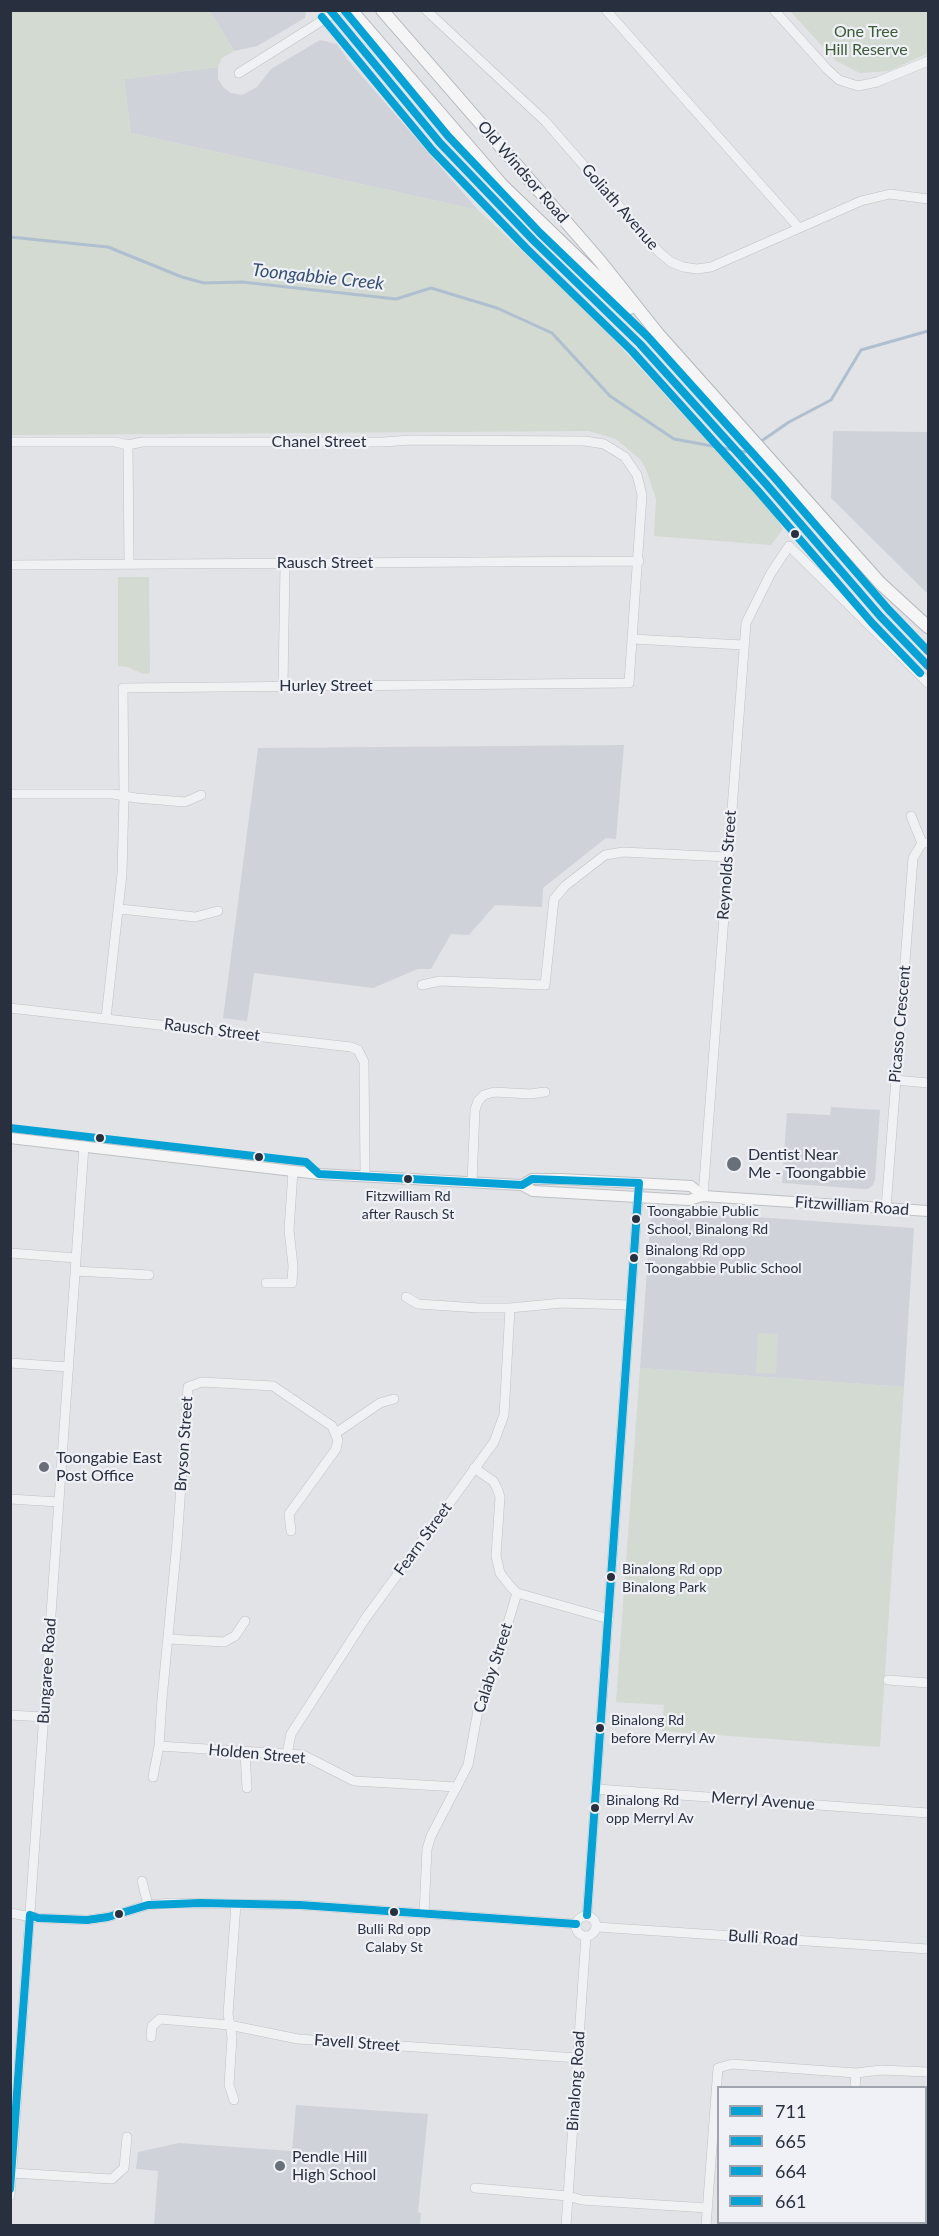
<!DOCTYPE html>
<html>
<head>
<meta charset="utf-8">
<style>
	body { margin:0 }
	#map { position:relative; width:939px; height:2236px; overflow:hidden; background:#e1e3e6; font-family:Lato,sans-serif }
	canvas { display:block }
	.frame { position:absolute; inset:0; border:12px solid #28303f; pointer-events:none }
	.legend { position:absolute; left:717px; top:2086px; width:210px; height:138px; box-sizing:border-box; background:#eff1f6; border:2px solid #9fa4ad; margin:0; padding:8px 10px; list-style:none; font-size:18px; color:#28303f }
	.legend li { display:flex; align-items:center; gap:12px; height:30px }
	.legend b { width:30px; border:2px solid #9fa4ad }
</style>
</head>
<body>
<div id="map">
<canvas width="939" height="2236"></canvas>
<div class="frame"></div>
<ul class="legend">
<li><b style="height:8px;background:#06a1d5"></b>711</li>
<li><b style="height:8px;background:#06a1d5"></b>665</li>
<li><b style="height:8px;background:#06a1d5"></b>664</li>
<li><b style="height:8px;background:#06a1d5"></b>661</li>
</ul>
</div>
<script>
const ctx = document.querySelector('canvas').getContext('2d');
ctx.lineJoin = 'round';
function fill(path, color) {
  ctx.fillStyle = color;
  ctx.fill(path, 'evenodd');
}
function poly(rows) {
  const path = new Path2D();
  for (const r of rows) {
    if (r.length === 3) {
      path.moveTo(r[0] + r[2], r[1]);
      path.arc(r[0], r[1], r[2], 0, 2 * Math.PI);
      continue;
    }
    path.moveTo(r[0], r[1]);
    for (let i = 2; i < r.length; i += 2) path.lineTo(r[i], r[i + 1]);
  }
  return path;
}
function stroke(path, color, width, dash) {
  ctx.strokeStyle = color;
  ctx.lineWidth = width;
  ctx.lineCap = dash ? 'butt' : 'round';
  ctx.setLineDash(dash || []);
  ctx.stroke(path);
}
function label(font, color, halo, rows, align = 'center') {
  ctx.font = font + ' Lato,sans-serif';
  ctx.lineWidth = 4.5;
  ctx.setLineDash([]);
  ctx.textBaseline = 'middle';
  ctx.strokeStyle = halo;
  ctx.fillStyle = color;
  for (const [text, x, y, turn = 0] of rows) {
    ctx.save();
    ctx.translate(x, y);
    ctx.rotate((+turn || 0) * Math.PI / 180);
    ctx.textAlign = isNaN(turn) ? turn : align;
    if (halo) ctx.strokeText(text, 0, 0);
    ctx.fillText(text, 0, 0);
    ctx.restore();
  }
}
fill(poly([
	[210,11,306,11,305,18,257,46,234,51],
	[320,40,337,44,348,60,478,210,131,133,124,79,218,67,218,79,224,88,231,93,242,95,257,87,271,69],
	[833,431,928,432,928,594,831,498],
	[624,745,616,839,606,838,543,888,542,907,495,905,469,935,451,934,431,969,418,969,373,988,254,973,247,1021,223,1018,258,748],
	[831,1107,880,1110,875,1180,873,1185,868,1189,863,1189,782,1183,787,1113,830,1115],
	[654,1210,914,1228,904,1387,640,1368,651,1212],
	[296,2105,428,2114,418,2212,421,2213,420,2225,154,2225,158,2171,136,2169,138,2152,179,2143,292,2151]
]), '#cfd3d9');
fill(poly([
	[10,11,210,11,234,51,222,58,218,67,124,79,131,133,478,210,592,316,773,512,783,529,771,545,654,536,656,499,646,469,641,460,616,439,589,431,11,435],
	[790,11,928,11,928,53,889,71,860,73,836,61],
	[118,577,149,577,150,673,143,674,128,667,118,666],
	[758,1333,778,1334,776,1374,756,1373],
	[640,1368,904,1387,880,1747,662,1731,664,1705,616,1702]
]), '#d2dad1');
stroke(poly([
	[10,237,108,247,182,277,204,283,242,282,396,299,431,288,497,308,552,333,610,396,674,439,745,452,754,446],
	[760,442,789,422,831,400,861,350,928,331]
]), '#b0bfd0', 3);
const minor = poly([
	[426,10,545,121,660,253,671,262,683,267,697,269,711,267,861,201,890,194,928,199],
	[606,10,799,228],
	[774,10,827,69,839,80,858,86,877,82,928,61],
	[239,73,339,10],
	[10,442,115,442,128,445,142,442,383,442,411,440,585,441,604,444,625,457,637,475,642,495,629,683,123,688,124,796,122,874,106,1018],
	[128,445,129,563],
	[10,565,639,561],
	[632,639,743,645],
	[283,686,285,564],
	[10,794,113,794,136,798,185,802,201,795],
	[911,816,922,843],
	[120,909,195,917,218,911],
	[422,985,440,981,545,985,554,899,565,886,605,855,623,852,728,857],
	[10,1008,351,1047,358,1050,364,1062,365,1175],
	[895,1080,928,1083],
	[472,1182,475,1110,478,1101,484,1095,494,1092,530,1094,545,1092],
	[703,1196,746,623,771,573,789,546,928,683],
	[886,1208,913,858,922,843,928,843],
	[10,1253,76,1258],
	[75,1271,149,1275],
	[266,1283,292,1283,293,1266,289,1230,293,1171],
	[406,1297,418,1304,479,1308,510,1308,562,1303,631,1305],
	[10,1363,69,1367],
	[336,1433,380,1403,394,1399],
	[474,1468,493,1481,497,1488,500,1497,496,1556,500,1573,510,1586,517,1593,609,1619],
	[10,1499,58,1502],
	[168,1639,224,1642,235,1636,245,1621],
	[888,1680,928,1683],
	[10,1715,44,1717],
	[159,1746,303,1755,354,1781,457,1787],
	[245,1753,247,1788],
	[287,1754,291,1734,365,1619,494,1442,504,1415,510,1308],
	[153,1777,159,1746,162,1699,177,1542,188,1387,202,1382,273,1386,332,1426,338,1440,336,1449,289,1514,291,1531],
	[597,1789,928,1813],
	[142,1881,148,1905],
	[10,1913,38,1918,87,1920,108,1917,148,1905,172,1903,300,1905,576,1924],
	[424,1914,427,1849,431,1836,468,1765,479,1705,498,1656,517,1593],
	[587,1915,639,1183],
	[586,1926,10],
	[597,1927,928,1949],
	[151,2037,152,2026,160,2019,229,2025,298,2039,578,2058],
	[855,2088,856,2073],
	[234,2100,229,2085,232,2037,228,2014,236,1904],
	[12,2173,112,2179,124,2168,127,2137],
	[475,2188,568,2196,582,2200,707,2208],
	[10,2196,84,1146],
	[566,2226,586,1936],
	[706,2226,718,2068,732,2064,856,2073,881,2070,928,2072],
	[845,2226,845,2222]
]);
const major = poly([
	[10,1138,319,1174,522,1185,533,1191,689,1200,703,1196,928,1211],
	[522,1185,532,1179,561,1179,691,1186,703,1196]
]);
const highway = poly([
	[351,10,502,185,630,308],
	[382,10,600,261,659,335,880,583,928,627]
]);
stroke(minor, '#bfc1c4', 10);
stroke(major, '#bec0c3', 12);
stroke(highway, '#b3b6bb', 14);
stroke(minor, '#f0f1f3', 9);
stroke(major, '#f5f5f6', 10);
stroke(highway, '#f5f5f6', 12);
stroke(poly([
	[10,1128,306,1162,319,1174,522,1185,532,1179,639,1183,587,1915],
	[30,1915,38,1918,87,1920,108,1917,148,1905,200,1903,300,1905,576,1924],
	[10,2189,30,1915]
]), '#06a1d5', 8);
stroke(poly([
	[330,10,440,143,533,240,640,344,766,484,880,616,928,666]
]), '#06a1d5', 8);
stroke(poly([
	[322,17,432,150,526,248,632,351,758,491,872,623,920,673]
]), '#06a1d5', 8);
stroke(poly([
	[344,10,448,136,540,233,648,337,774,477,888,609,928,651]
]), '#06a1d5', 8);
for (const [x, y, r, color] of [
	[795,534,5,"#28303f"],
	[100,1138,5,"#28303f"],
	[259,1157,5,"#28303f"],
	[734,1164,8,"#696f79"],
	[408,1179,5,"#28303f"],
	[636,1219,5,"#28303f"],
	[634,1258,5,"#28303f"],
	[44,1467,6,"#696f79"],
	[611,1577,5,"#28303f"],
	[600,1728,5,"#28303f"],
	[595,1808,5,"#28303f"],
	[394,1912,5,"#28303f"],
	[119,1914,5,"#28303f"],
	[280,2166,6,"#696f79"]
]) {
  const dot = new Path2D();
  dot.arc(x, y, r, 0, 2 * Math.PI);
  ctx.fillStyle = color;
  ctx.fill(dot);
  stroke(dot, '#eff1f6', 2);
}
label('14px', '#28303f', '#eff1f6', [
	["Fitzwilliam Rd",408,1196,"center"],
	["after Rausch St",408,1214,"center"],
	["Toongabbie Public",647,1211],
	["School, Binalong Rd",647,1229],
	["Binalong Rd opp",645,1250],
	["Toongabbie Public School",645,1268],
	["Binalong Rd opp",622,1569],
	["Binalong Park",622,1587],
	["Binalong Rd",611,1720],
	["before Merryl Av",611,1738],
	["Binalong Rd",606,1800],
	["opp Merryl Av",606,1818],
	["Bulli Rd opp",394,1929,"center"],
	["Calaby St",394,1947,"center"]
], 'left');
label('16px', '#3c5a36', '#eff1f6', [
	["One Tree",866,32],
	["Hill Reserve",866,50]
]);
label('16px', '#28303f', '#eff1f6', [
	["Old Windsor Road",523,172,49],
	["Goliath Avenue",620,207,49],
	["Chanel Street",319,442],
	["Rausch Street",325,563],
	["Hurley Street",326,686],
	["Reynolds Street",727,865,-86],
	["Picasso Crescent",900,1024,-85],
	["Rausch Street",212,1030,7],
	["Fitzwilliam Road",852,1206,4],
	["Bryson Street",184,1444,-86],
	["Fearn Street",423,1539,-54],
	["Calaby Street",493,1668,-72],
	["Bungaree Road",47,1671,-86],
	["Holden Street",257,1754,5],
	["Merryl Avenue",763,1801,4],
	["Bulli Road",763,1938,4],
	["Favell Street",357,2043,4],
	["Binalong Road",576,2081,-86]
]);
label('16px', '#28303f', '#eff1f6', [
	["Dentist Near",748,1155],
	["Me - Toongabbie",748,1173],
	["Toongabie East",56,1458],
	["Post Office",56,1476],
	["Pendle Hill",292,2157],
	["High School",292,2175]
], 'left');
label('italic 18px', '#344e72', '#eff1f6', [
	["Toongabbie Creek",318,277,6]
]);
</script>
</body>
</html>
